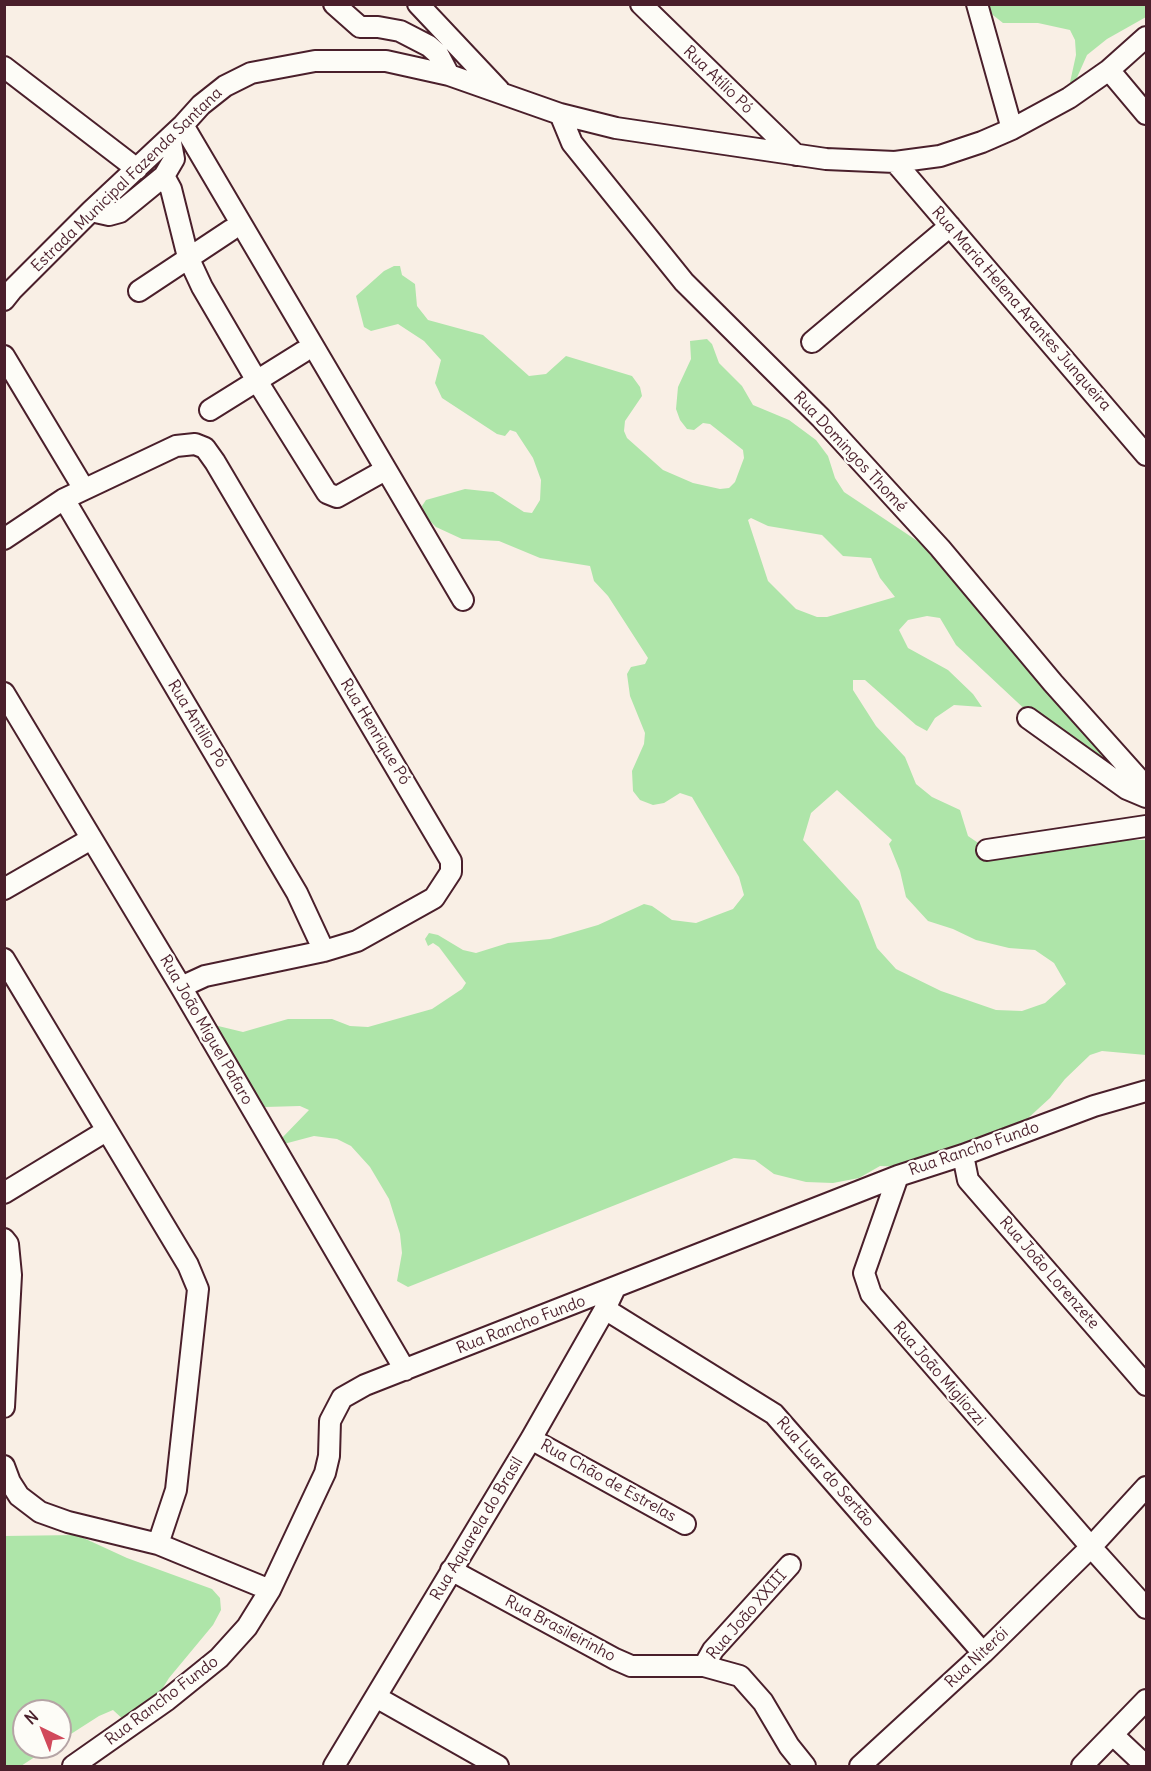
<!DOCTYPE html>
<html>
<head>
<meta charset="utf-8">
<style>
	body { margin:0 }
	#map { position:relative; width:1151px; height:1771px; overflow:hidden; background:#f9efe5; font-family:Delius,sans-serif }
	canvas { display:block }
	.frame { position:absolute; inset:0; border:6px solid #4a1f2b; pointer-events:none }
	.north { position:absolute; left:12px; top:1699px; width:60px; height:60px; box-sizing:border-box; background:#fdfcf7; border:2px solid #b5a4a5; border-radius:50%; rotate:317deg; font-size:16px; font-weight:700; line-height:24px; text-align:center; color:#4a1f2b }
	.north::after { content:''; display:block; margin:auto; width:21px; height:27px; background:#d1495b; clip-path:polygon(50% 0,100% 100%,50% 72%,0 100%) }
</style>
</head>
<body>
<div id="map">
<canvas width="1151" height="1771"></canvas>
<div class="frame"></div>
<div class="north">N</div>
</div>
<script>
const ctx = document.querySelector('canvas').getContext('2d');
ctx.lineJoin = 'round';
function fill(path, color) {
  ctx.fillStyle = color;
  ctx.fill(path, 'evenodd');
}
function poly(rows) {
  const path = new Path2D();
  for (const r of rows) {
    path.moveTo(r[0], r[1]);
    for (let i = 2; i < r.length; i += 2) path.lineTo(r[i], r[i + 1]);
  }
  return path;
}
function stroke(path, color, width, dash) {
  ctx.strokeStyle = color;
  ctx.lineWidth = width;
  ctx.lineCap = dash ? 'butt' : 'round';
  ctx.setLineDash(dash || []);
  ctx.stroke(path);
}
function label(font, color, halo, rows, align = 'center') {
  ctx.font = font + ' Delius,sans-serif';
  ctx.lineWidth = 4.5;
  ctx.setLineDash([]);
  ctx.textBaseline = 'middle';
  ctx.strokeStyle = halo;
  ctx.fillStyle = color;
  for (const [text, x, y, turn = 0] of rows) {
    ctx.save();
    ctx.translate(x, y);
    ctx.rotate((+turn || 0) * Math.PI / 180);
    ctx.textAlign = isNaN(turn) ? turn : align;
    if (halo) ctx.strokeText(text, 0, 0);
    ctx.fillText(text, 0, 0);
    ctx.restore();
  }
}
fill(poly([
	[982,5,1146,5,1146,17,1107,39,1087,55,1071,91,1069,87,1076,55,1075,40,1070,30,1038,23,1003,23,984,8],
	[394,266,400,266,402,275,415,284,417,306,428,320,483,335,529,376,546,374,566,356,632,376,640,387,642,396,625,421,624,431,627,438,663,470,693,483,720,489,729,488,735,482,744,458,743,450,710,424,703,423,694,430,687,429,680,420,676,409,678,387,691,359,690,341,707,339,712,344,719,363,742,386,753,405,789,420,816,440,828,456,835,478,844,492,934,552,982,617,1038,671,1143,794,1031,715,956,645,940,618,927,616,908,620,899,630,908,648,948,670,973,694,982,707,954,705,935,718,927,731,916,725,865,680,853,680,853,690,876,726,905,757,916,784,932,797,960,810,968,836,990,851,1075,839,1146,840,1146,1055,1102,1051,1090,1055,1065,1079,1050,1098,1002,1142,906,1167,880,1166,859,1178,833,1183,806,1182,774,1174,755,1160,734,1158,408,1287,397,1281,402,1253,400,1234,389,1199,370,1167,351,1146,337,1139,314,1136,280,1145,281,1139,309,1110,300,1106,265,1107,253,1103,240,1087,239,1065,219,1047,214,1025,243,1032,288,1019,332,1019,350,1026,368,1027,432,1009,462,989,466,983,439,947,433,943,428,946,425,939,429,933,438,935,463,950,476,953,508,943,550,939,598,925,644,904,652,906,672,920,696,923,733,909,744,895,739,877,692,797,680,793,664,803,653,805,640,800,633,791,632,771,644,744,645,733,630,696,627,674,631,667,645,664,648,658,608,596,594,581,590,566,540,558,499,541,462,539,436,527,425,516,422,506,426,500,465,489,493,492,524,512,532,513,540,500,541,480,533,458,516,432,510,430,505,436,497,434,442,398,435,383,441,360,424,341,398,324,371,331,364,327,356,296,384,271],
	[751,518,768,526,822,535,843,556,871,558,880,578,895,597,827,617,817,617,796,609,768,581,748,520],
	[837,790,892,840,889,844,900,871,906,897,928,921,953,929,976,940,1009,948,1035,950,1054,963,1066,984,1045,1003,1022,1011,996,1010,941,991,896,969,877,948,859,901,803,840,811,813],
	[77,1535,127,1558,212,1589,220,1598,221,1610,213,1625,169,1678,149,1710,126,1722,113,1710,99,1716,60,1741,60,1711,24,1711,24,1747,50,1747,21,1766,5,1766,4,1536]
]), '#aee5a9');
const minor = poly([
	[334,4,360,27,378,27,400,31,429,46,438,54,449,75],
	[418,4,499,90],
	[641,4,796,155],
	[977,4,1012,129],
	[4,67,137,169],
	[1109,70,1146,114],
	[560,114,572,143,684,282,821,418,940,548,1053,683,1146,787],
	[183,125,463,600],
	[895,162,1146,455],
	[164,176,171,189,188,257,202,287,257,381,327,493,337,497,378,474],
	[91,211,109,215,120,212,164,176,174,159,170,137],
	[139,291,231,230],
	[4,300,12,290,91,211,183,125,201,105,225,86,251,73,315,61,386,61,449,75,560,114,616,128,826,159,895,162,940,156,982,142,1012,129,1069,98,1109,70,1146,37],
	[812,342,950,226],
	[4,356,84,489],
	[210,410,303,352],
	[64,499,297,893,324,951],
	[4,539,64,499,176,446,195,444,205,448,215,462,451,861,451,872,434,898,357,941,324,951,205,976,181,987],
	[4,693,181,987,405,1370],
	[1028,718,1127,789,1146,797],
	[987,850,1146,826],
	[4,889,91,839],
	[4,959,188,1265,198,1289,176,1490,158,1544],
	[963,1155,968,1180,1146,1385],
	[898,1176,864,1273,871,1294,1091,1547,1146,1608],
	[4,1193,106,1131],
	[4,1239,8,1244,11,1275,4,1407],
	[605,1309,774,1414,983,1653],
	[531,1439,685,1524],
	[4,1466,10,1482,19,1496,40,1512,68,1522,158,1544,270,1590],
	[451,1570,615,1659,631,1666,704,1666,740,1676,763,1702,789,1746,805,1766],
	[704,1666,713,1650,790,1565],
	[376,1697,498,1766],
	[1113,1735,1146,1766],
	[73,1766,167,1700,219,1658,247,1627,270,1590,325,1473,329,1456,330,1421,342,1398,365,1385,898,1176,963,1155,1094,1106,1146,1091],
	[334,1766,531,1439,605,1309,615,1288],
	[860,1766,983,1653,1091,1547,1146,1487],
	[1082,1766,1146,1700]
]);
stroke(minor, '#4a1f2b', 24);
stroke(minor, '#fdfcf7', 20);
label('16px', '#4a1f2b', '#fdfcf7', [
	["Rua Atílio Pó",718,80,44],
	["Estrada Municipal Fazenda Santana",127,180,-44],
	["Rua Maria Helena Arantes Junqueira",1021,309,49],
	["Rua Domingos Thomé",850,452,47],
	["Rua Antilio Pó",197,724,59],
	["Rua Henrique Pó",375,732,59],
	["Rua João Miguel Pafaro",206,1030,60],
	["Rua Rancho Fundo",974,1149,-19],
	["Rua João Lorenzete",1049,1273,49],
	["Rua Rancho Fundo",521,1325,-21],
	["Rua João Migliozzi",939,1374,49],
	["Rua Luar do Sertão",825,1472,49],
	["Rua Chão de Estrelas",608,1481,29],
	["Rua Aquarela do Brasil",477,1529,-59],
	["Rua João XXIII",747,1615,-49],
	["Rua Brasileirinho",560,1629,28],
	["Rua Niterói",977,1658,-43],
	["Rua Rancho Fundo",162,1701,-37]
]);
</script>
</body>
</html>
